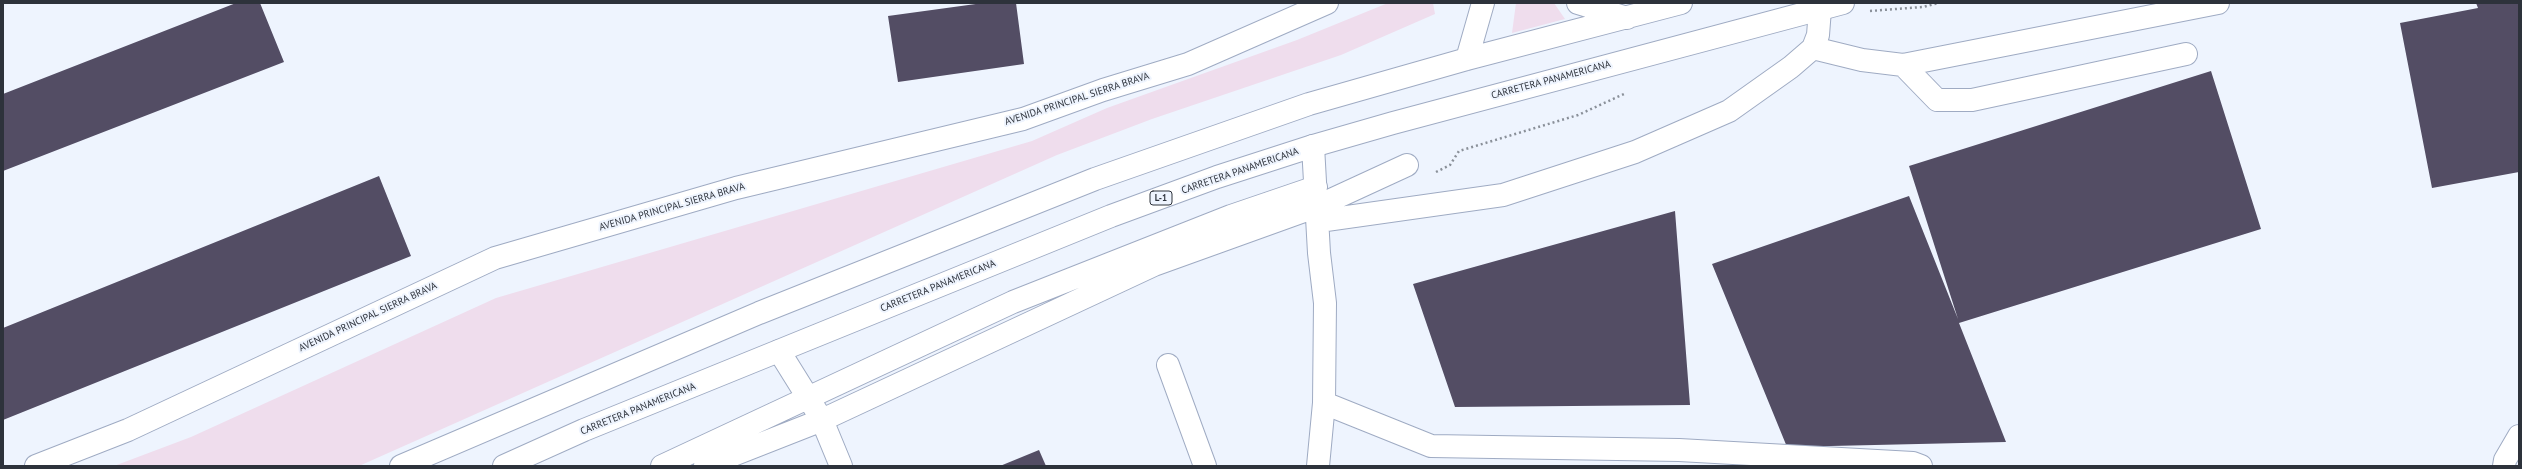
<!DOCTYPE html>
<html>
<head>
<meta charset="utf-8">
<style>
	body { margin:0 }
	#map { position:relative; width:2522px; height:469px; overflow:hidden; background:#eef4fe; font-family:"PT Sans",sans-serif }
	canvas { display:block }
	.frame { position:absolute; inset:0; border:4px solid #2d323b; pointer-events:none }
</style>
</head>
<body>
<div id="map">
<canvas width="2522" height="469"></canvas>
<div class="frame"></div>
</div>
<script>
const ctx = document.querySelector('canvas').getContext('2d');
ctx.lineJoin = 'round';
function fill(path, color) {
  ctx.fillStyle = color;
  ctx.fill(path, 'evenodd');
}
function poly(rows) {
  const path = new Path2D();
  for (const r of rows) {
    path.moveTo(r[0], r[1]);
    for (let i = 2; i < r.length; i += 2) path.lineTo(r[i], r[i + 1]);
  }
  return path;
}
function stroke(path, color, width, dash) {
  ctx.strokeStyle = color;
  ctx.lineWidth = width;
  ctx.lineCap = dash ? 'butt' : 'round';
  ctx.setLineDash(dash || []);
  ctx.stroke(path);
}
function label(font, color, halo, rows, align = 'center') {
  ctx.font = font + ' "PT Sans",sans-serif';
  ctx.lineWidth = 4;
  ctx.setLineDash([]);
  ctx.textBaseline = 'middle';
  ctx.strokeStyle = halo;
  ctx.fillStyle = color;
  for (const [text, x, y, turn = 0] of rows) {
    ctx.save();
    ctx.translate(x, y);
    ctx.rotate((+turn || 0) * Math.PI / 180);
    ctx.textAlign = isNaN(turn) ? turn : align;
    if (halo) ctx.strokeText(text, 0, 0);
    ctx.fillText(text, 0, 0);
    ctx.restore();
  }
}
fill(poly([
	[1388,3,1433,3,1435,14,1341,55,1152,119,1057,155,359,466,114,466,191,437,496,298,1032,141,1107,108,1297,40],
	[1516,3,1554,3,1565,19,1512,33]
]), '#efdded');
fill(poly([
	[236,3,260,3,284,62,3,171,3,94],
	[983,3,1016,3,1024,64,898,82,888,16],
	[2476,3,2519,3,2519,172,2432,188,2400,23,2478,8],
	[2211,71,2261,229,1959,323,2006,442,1787,447,1712,264,1909,196,1958,319,1909,166],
	[379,176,411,256,3,420,3,328],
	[1675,211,1690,405,1455,407,1413,284],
	[1039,450,1046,466,1000,466]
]), '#534d64');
const minor = poly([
	[1813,48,1862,60,1903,65,2218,3],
	[1903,65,1937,100,1972,100,2186,54],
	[1313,146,1319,253,1325,303,1324,403,1431,446,1679,450,1913,463,1921,466],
	[1319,221,1503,195,1635,152,1729,111,1791,67,1813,48,1818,35,1820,9],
	[779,351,822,420,841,466],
	[1168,365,1205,466],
	[36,466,128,430,495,258,736,188,1023,119,1103,90,1188,64,1327,3],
	[662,466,1013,302,1231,216,1316,187],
	[705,466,822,420,1154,265,1318,206,1407,165],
	[1318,466,1324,403],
	[2504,466,2505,460,2519,436]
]);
const major = poly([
	[1578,3,1627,18],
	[1467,59,1483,3],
	[401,466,759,313,1095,179,1309,104,1467,59,1681,3],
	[504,466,584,430,1111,216,1217,177,1313,146,1393,123,1843,3]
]);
stroke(minor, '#9fabc3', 24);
stroke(major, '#9fabc3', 24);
stroke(poly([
	[1870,11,1923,7,1938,3],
	[1436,172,1450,165,1459,151,1578,115,1624,94]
]), '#8a9099', 2.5, [2, 3]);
stroke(minor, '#fff', 22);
stroke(major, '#fff', 22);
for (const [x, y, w] of [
	[1161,198,22]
]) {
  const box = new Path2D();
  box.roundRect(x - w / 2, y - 7, w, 14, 3);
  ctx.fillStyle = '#eef4fe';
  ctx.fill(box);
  stroke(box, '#2d323b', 1);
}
label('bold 9px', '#2d323b', null, [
	["L-1",1161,198]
]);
label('10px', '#2d323b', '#eef4fe', [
	["CARRETERA PANAMERICANA",1551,80,-15],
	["AVENIDA PRINCIPAL SIERRA BRAVA",1077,99,-18],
	["CARRETERA PANAMERICANA",1240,171,-19],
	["AVENIDA PRINCIPAL SIERRA BRAVA",672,207,-16],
	["CARRETERA PANAMERICANA",938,286,-22],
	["AVENIDA PRINCIPAL SIERRA BRAVA",368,317,-25],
	["CARRETERA PANAMERICANA",638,409,-22]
]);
</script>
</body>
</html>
